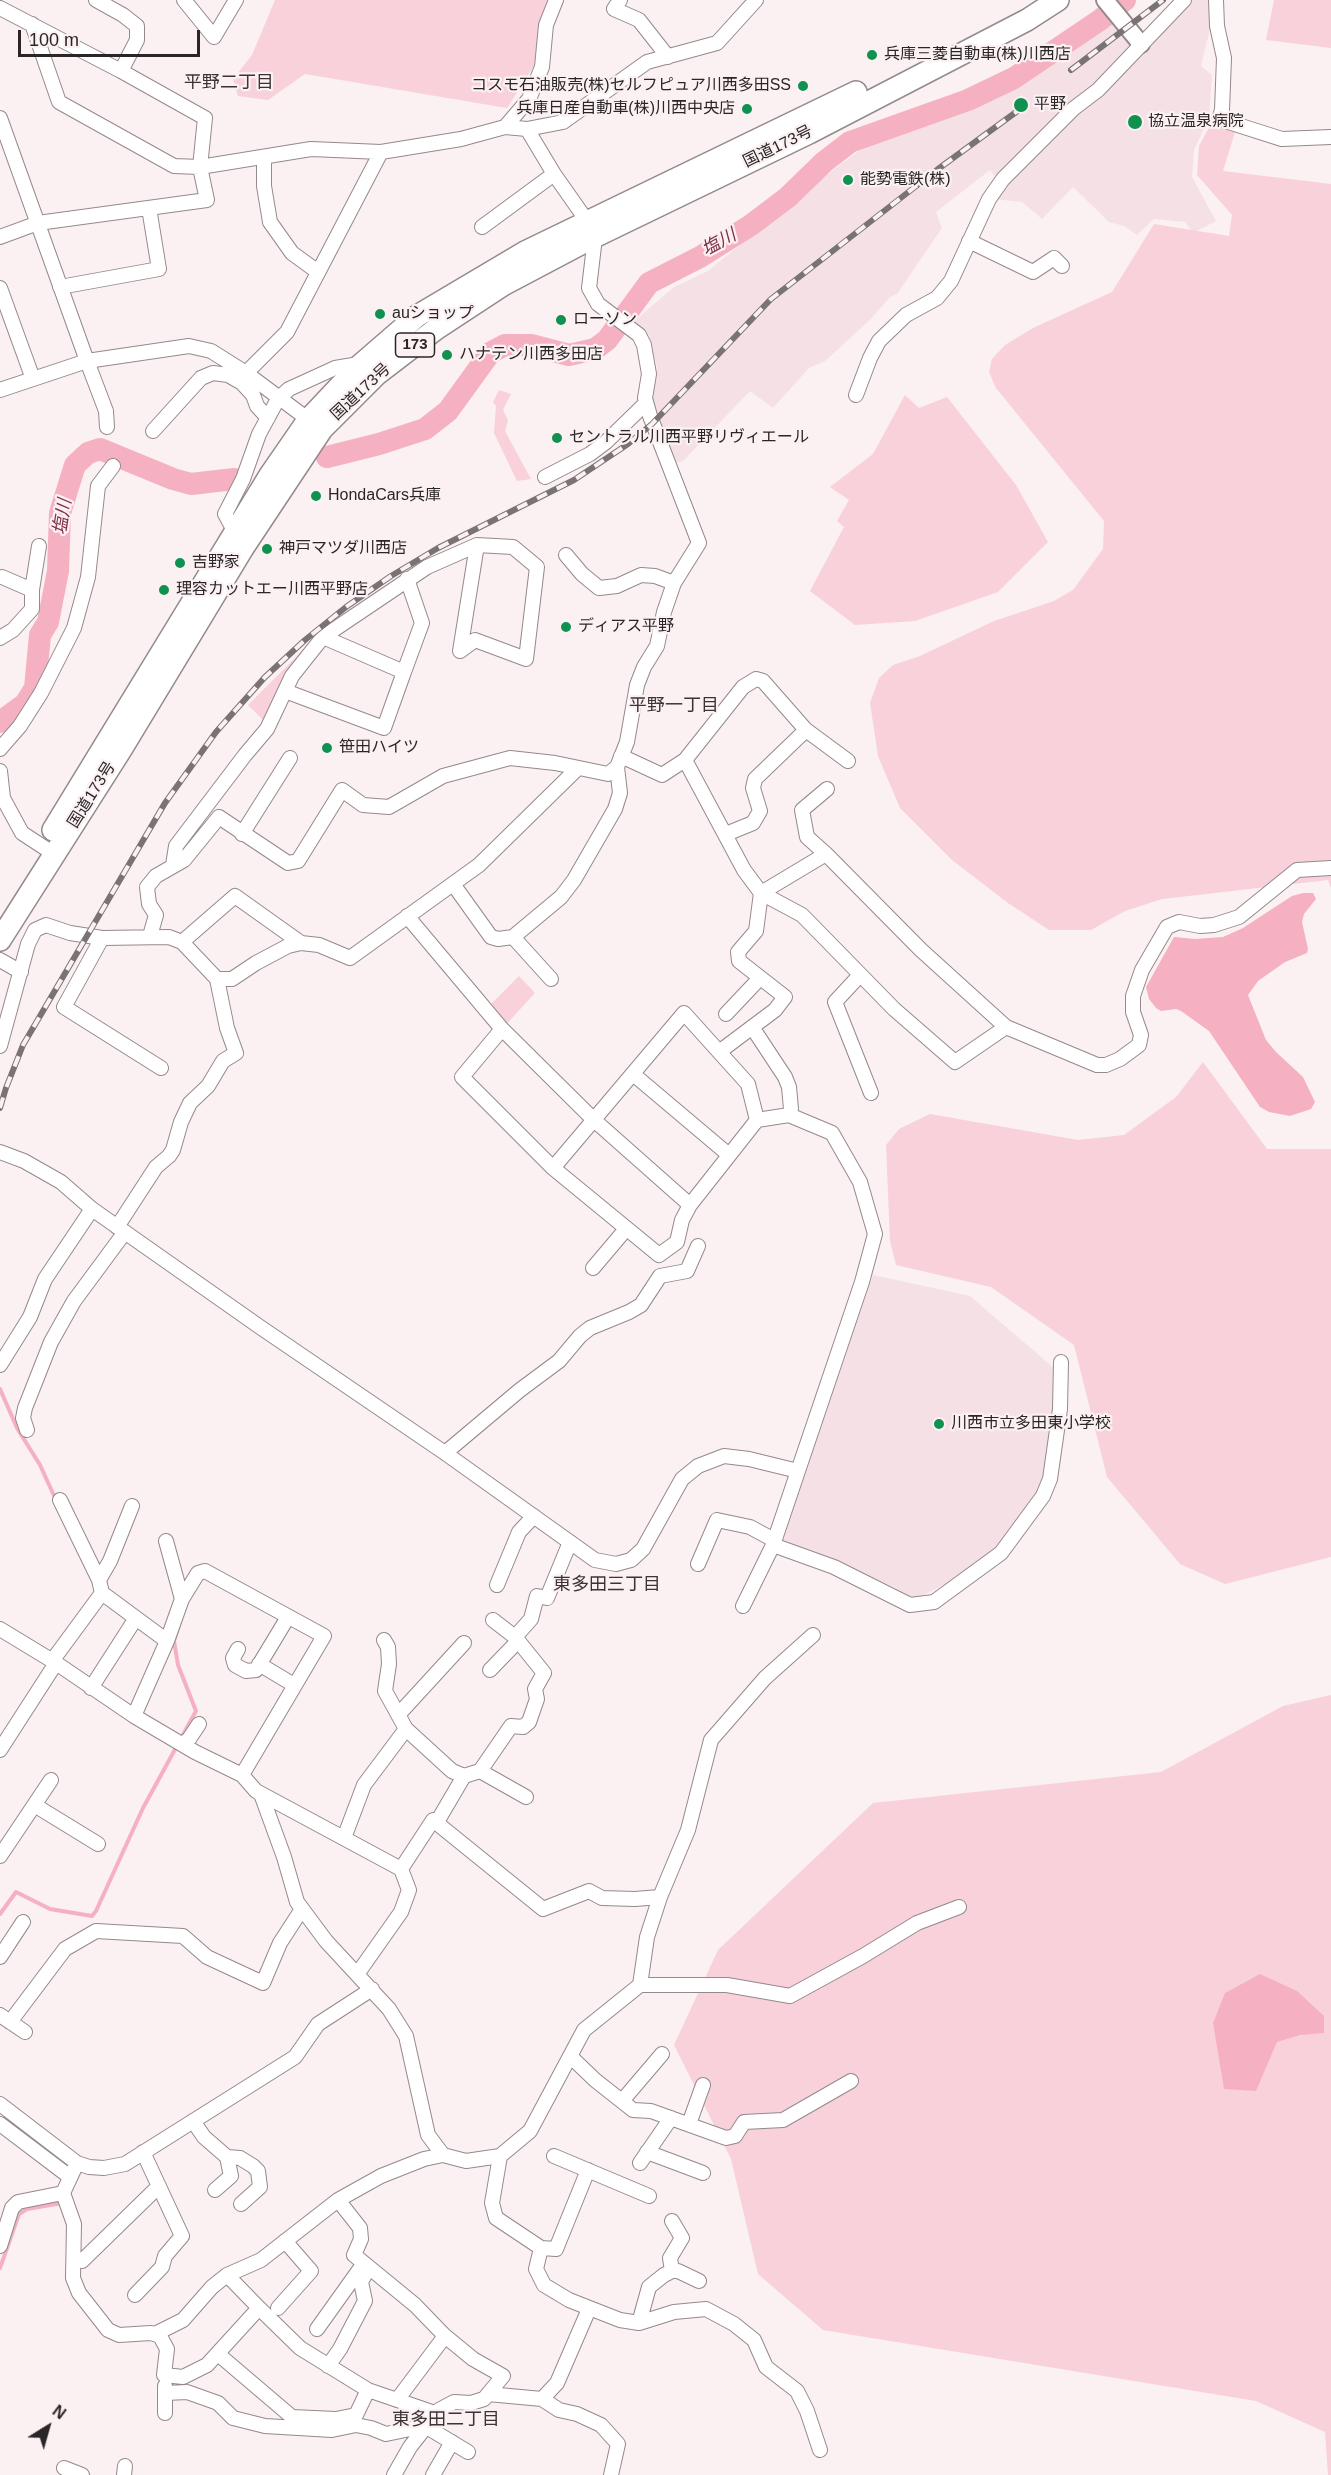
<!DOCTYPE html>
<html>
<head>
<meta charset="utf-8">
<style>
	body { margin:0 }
	#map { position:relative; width:1331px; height:2475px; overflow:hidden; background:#fbf0f2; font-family:Helvetica,sans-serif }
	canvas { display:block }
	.north { position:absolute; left:18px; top:2397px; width:60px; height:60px; -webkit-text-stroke:4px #fbf0f2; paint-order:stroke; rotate:37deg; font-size:16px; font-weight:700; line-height:24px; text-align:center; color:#2a2627 }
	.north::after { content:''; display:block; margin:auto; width:21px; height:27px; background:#2a2627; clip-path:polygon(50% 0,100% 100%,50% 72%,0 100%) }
	.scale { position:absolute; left:18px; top:30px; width:182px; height:27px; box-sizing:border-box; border:3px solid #2a2627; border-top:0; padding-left:8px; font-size:18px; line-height:21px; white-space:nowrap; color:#2a2627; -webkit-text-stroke:4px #fbf0f2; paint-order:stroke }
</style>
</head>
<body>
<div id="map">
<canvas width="1331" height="2475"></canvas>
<div class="north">N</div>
<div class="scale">100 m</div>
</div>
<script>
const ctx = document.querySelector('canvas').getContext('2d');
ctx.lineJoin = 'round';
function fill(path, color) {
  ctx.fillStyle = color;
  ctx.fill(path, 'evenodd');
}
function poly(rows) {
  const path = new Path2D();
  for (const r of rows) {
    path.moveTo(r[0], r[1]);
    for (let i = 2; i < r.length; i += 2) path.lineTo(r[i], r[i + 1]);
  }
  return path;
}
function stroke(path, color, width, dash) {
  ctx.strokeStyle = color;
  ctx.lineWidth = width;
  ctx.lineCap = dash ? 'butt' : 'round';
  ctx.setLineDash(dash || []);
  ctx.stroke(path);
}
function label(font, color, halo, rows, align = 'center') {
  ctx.font = font + ' Helvetica,"Noto Sans JP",sans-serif';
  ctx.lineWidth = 4.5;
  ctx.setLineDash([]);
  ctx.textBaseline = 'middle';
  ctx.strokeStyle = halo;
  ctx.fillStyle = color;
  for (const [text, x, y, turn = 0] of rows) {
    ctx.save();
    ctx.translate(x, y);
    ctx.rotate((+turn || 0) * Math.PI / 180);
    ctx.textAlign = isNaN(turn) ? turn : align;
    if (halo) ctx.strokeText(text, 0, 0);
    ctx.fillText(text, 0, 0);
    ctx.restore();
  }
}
fill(poly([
	[1191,0,1212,0,1212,21,1201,66,1212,75,1209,118,1194,150,1192,177,1216,221,1193,233,1185,222,1154,219,1137,235,1124,226,1109,222,1073,187,1042,219,1022,202,993,199,1072,113,1088,108,1151,44,1156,33],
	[1114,23,1132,43,1133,48,997,179,990,170,936,212,942,228,897,294,890,297,870,320,825,361,809,368,773,408,750,391,683,461,672,464,652,403,657,367,649,336,633,322,674,287,708,271,812,186,860,150,1001,95,1085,38],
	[873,1275,970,1296,1061,1374,1049,1475,994,1559,914,1600,894,1587,783,1540]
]), '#f5e1e5');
fill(poly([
	[275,0,548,0,534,66,507,108,305,74,268,100,238,96,233,79,252,55],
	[1274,0,1331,0,1331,48,1266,40],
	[1212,122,1235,132,1223,171,1331,184,1331,888,1328,880,1162,899,1125,911,1091,930,1049,930,1008,903,952,860,900,808,878,756,870,703,879,678,893,665,920,656,994,621,1054,601,1073,590,1103,549,1104,521,996,388,989,372,992,359,1005,345,1033,328,1112,292,1154,224,1229,236,1232,215,1197,175,1199,146],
	[499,390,511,394,503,410,508,420,505,431,531,479,517,481,494,433,496,406,493,402],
	[905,395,919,408,947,397,1016,485,1048,542,998,592,915,621,855,625,810,591,844,527,837,521,849,500,830,487,873,454],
	[318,635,269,726,248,705],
	[519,976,535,993,502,1029,486,1009],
	[1203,1062,1267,1149,1331,1149,1331,1557,1225,1584,1180,1564,1107,1477,1074,1345,991,1287,896,1265,890,1241,886,1145,899,1129,930,1114,1078,1140,1124,1135,1176,1097],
	[1331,1695,1331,2475,1328,2475,1325,2432,1256,2401,823,2330,758,2274,731,2159,674,2045,718,1950,873,1803,1161,1772,1283,1706]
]), '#f9d1da');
fill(poly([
	[1303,893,1313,893,1316,899,1304,914,1302,922,1308,949,1307,953,1285,962,1258,981,1248,995,1266,1040,1276,1052,1303,1077,1315,1102,1311,1109,1290,1116,1269,1112,1260,1107,1209,1031,1181,1011,1176,1009,1161,1011,1156,1008,1149,999,1146,987,1174,937,1195,939,1223,937,1243,928,1292,896],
	[1260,1974,1297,1991,1324,2016,1324,2033,1300,2035,1277,2042,1256,2091,1224,2089,1213,2023,1225,1993]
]), '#f5b1c1');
stroke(poly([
	[0,1389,17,1428,40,1465,56,1500],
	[0,1914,16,1892,50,1909,92,1916,96,1911,143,1808,196,1711,178,1665,174,1641,181,1619],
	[0,2268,19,2214,27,2209,62,2203]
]), '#f5b1c1', 4);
stroke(poly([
	[327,457,379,444,425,429,448,411,490,353,505,345,531,345,569,355,595,349,607,340,649,283,700,257,751,225,788,197,824,162,850,142,968,100,1014,78,1100,20,1125,0],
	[0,722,25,704,35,688,40,635,48,622,58,571,60,513,75,465,88,453,100,449,173,479,191,484,234,479]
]), '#f5b1c1', 22);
const minor = poly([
	[184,0,214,37,236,0],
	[620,0,614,9,639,20,668,57],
	[1216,0,1217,26,1224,58,1222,110,1219,119,1282,139,1331,137],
	[0,8,121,71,137,40,137,26,123,15,96,0],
	[32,24,59,102,174,166,200,167,311,149,381,152,461,139,505,127,527,129,563,122,647,62,717,43,756,0],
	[0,118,87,361,189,346,211,351,246,373,313,423],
	[505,127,529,99,542,67,546,25,556,0],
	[264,158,264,186,270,222,292,253,318,272],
	[482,227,554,174],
	[0,237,38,223,207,200,200,167,205,118,121,71],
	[969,241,1033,272,1054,258,1062,266],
	[60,287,159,269,149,208],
	[0,288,33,379],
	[246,373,287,332,381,152],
	[0,390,87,361,106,411,107,427],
	[856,395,870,358,879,341,906,315,937,298,951,281,989,199,1003,179,1073,109,1098,90,1184,0],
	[153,431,201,378,213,373,228,375,242,383,253,395,257,406,268,418],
	[545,477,590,454,606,442,646,403],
	[238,538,225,514,243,479,259,434,278,399,289,389,335,368,353,365,362,369],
	[566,555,582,574,599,588,617,586,641,575,655,576,674,583],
	[32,590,39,546],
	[0,638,13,630,32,609,32,590,2,577],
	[404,672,422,623,407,579],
	[285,691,384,728,404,672,323,637],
	[0,749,20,726,41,693,74,628,88,577,98,486,113,466],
	[621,756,662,775,685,760,744,870,761,893,802,915,894,1009,955,1062,1006,1027],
	[685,760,743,687,756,679,763,681,806,730,848,761],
	[0,771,3,798,22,833,54,854],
	[242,834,290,758],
	[726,834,753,823,760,811,753,788,755,779,806,730],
	[826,854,807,837,802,810,827,789],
	[173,865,176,846,245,755,267,729,292,676,323,637,427,567,477,545,513,547,537,567,526,659,475,640,460,651,477,545],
	[453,884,491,937,498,939,513,937,561,897,574,880,615,809,620,793,617,767],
	[761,893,826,854,921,950,1006,1027,1097,1065,1106,1065,1120,1059,1139,1045,1141,1035,1133,1012,1133,996,1142,970,1167,927,1179,922,1200,926,1214,925,1239,917,1297,870,1331,868],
	[150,936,156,915,149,904,147,887,156,876,184,860,219,817,288,863,298,861,342,790,363,805,389,807,443,776,510,758,555,763,608,774,617,767,627,742,637,685,644,667,657,646,664,612,674,583,699,543,650,416,645,398,649,374,644,345,639,335,598,304,589,288,594,246,587,221,554,174,527,129],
	[513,937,551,979],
	[102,938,64,1007,161,1068],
	[182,942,235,896,301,943],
	[0,960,21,972],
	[860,975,835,1002,871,1093],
	[726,1014,760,978],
	[752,1027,785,1077,789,1087,791,1109],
	[502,1029,462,1077,553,1168,659,1255,677,1242,682,1220,690,1205],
	[0,1046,28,944,35,930,46,925,70,933,102,938,169,937,182,942,217,979,232,979,256,963,288,946,301,943,319,945,350,958,479,865,577,769],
	[719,1052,775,1010,785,997,739,961,738,952,756,931,761,893],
	[633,1074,729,1155],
	[0,1152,24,1161,61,1182,92,1209,260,1327,445,1453,595,1560,616,1564,631,1560,643,1549,682,1479,698,1466,724,1456,749,1459,798,1471,862,1282,875,1234,860,1182,832,1133,789,1115,757,1120,690,1205,594,1120,502,1029,407,916],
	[553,1168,684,1013,748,1084,757,1120],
	[117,1227,156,1167,169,1156,173,1150,181,1122,190,1103,208,1086,223,1061,236,1053,227,1028,217,979],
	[593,1268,626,1229],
	[0,1365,30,1317,45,1279,92,1209],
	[27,1430,23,1418,25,1408,51,1342,74,1301,125,1232],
	[445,1453,520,1390,559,1361,580,1336,590,1328,629,1312,641,1305,660,1276,687,1271,698,1246],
	[798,1471,773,1545,834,1567,910,1605,934,1602,1001,1553,1043,1496,1050,1479,1060,1409,1061,1362],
	[166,1541,182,1599],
	[698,1564,717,1520,750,1527,774,1540],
	[99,1580,110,1561,132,1506],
	[497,1585,519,1532,534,1516],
	[102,1593,167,1641],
	[743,1606,773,1545],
	[0,1629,56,1663,134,1716,195,1752,242,1775,256,1791,401,1869],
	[515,1637,531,1619,537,1596,547,1598,570,1542],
	[384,1640,388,1647,389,1664,385,1691,406,1729,452,1771,464,1776,437,1822],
	[238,1649,233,1658,235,1665,246,1671,256,1670,288,1617],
	[52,1661,102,1593,99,1580,60,1500],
	[259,1664,294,1685],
	[490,1670,518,1641],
	[91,1688,136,1618],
	[398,1715,464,1643],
	[134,1716,167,1641,182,1599,198,1573,205,1571,324,1636,242,1775],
	[183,1744,189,1739,199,1724],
	[0,1750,56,1663],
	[480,1771,526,1797],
	[464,1776,480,1771,511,1726,523,1727,529,1722,537,1699,535,1689,544,1673,515,1637,493,1620],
	[36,1806,98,1844],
	[344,1838,364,1785,406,1729],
	[0,1856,51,1780],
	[0,1957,23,1922],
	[358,1973,401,1912,409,1890,401,1869,433,1820,543,1909,589,1891,602,1898,635,1899,660,1897,688,1830,711,1740,765,1678,813,1635],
	[640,1985,647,1937,660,1897],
	[0,2015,25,2032],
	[10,2022,65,1949,96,1931,183,1936,207,1957,263,1983,280,1943,302,1909],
	[571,2057,595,2080,633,2110,651,2111,726,2138,735,2136,744,2122,783,2120,851,2081],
	[622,2101,662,2054],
	[0,2104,77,2163,89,2167,104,2168,125,2164,295,2057,318,2024,372,1989],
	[193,2121,204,2137,227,2157,240,2158,253,2166,258,2171,260,2187,241,2204],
	[0,2124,70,2177],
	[689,2124,703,2085],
	[647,2152,703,2173],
	[443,2155,466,2161,500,2156,492,2203,496,2218,541,2248,536,2269,544,2285,569,2300,620,2320,639,2323,674,2312,706,2309,734,2324,754,2340,766,2367,797,2391,807,2411,820,2450],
	[500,2156,530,2131,584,2030,640,1985,727,1985,790,1996,863,1956,917,1923,959,1907],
	[554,2156,649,2196],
	[77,2163,63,2193,74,2224,73,2278,79,2293,108,2330,119,2335,151,2333,160,2336,167,2349,164,2375,183,2377,207,2365,259,2308,227,2275,261,2260,338,2200,381,2176,424,2159,443,2155,428,2135,406,2036,389,2009,326,1941,297,1902,284,1857,261,1794],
	[640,2163,671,2118],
	[215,2190,231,2176,227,2157],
	[338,2200,360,2228,361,2239,354,2255,415,2305,445,2336,473,2359,503,2376,484,2399,471,2403,454,2402,439,2410,410,2447,394,2475],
	[0,2246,12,2208,18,2202,63,2193],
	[541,2248,556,2249,588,2170],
	[82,2261,159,2186],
	[672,2271,670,2258,682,2238,672,2221],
	[135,2295,162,2267,165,2256,182,2236,143,2152],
	[278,2308,311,2271,285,2241],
	[639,2323,649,2287,664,2275,672,2271,678,2271,699,2281],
	[317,2329,362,2266],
	[155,2334,183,2320,212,2287,227,2275],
	[218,2354,292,2417,336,2419,356,2415,368,2390,300,2348,259,2308],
	[328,2366,340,2349,365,2301,361,2282,368,2269],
	[165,2386,165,2413],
	[368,2390,435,2413],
	[166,2393,187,2392,218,2403,233,2418,265,2426,332,2430,356,2425,371,2428,386,2434,425,2426,468,2452],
	[488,2394,542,2399,557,2383,589,2309],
	[542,2399,559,2410,577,2414,601,2425,618,2444,611,2475],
	[397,2400,445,2336],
	[64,2468,82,2475],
	[124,2475,125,2466],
	[433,2475,452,2442]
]);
const tertiary = poly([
	[1105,0,1141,44]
]);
const trunk = poly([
	[53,830,270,475,308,420,358,367,417,316,525,252,856,92],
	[0,940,122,748,243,548,322,429,376,375,436,329,503,285,592,238,809,133,1027,20,1058,0]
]);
stroke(minor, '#94898c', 16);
stroke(tertiary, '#94898c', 20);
stroke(trunk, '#94898c', 24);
stroke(minor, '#fff', 14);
stroke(tertiary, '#fff', 16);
stroke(trunk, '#fff', 21);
const rail = poly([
	[1071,70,1163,0],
	[0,1108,6,1088,23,1045,165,803,216,732,265,677,305,640,346,607,391,576,438,548,574,480,628,444,652,424,771,299,938,169,1023,107]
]);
stroke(rail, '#797374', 6);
stroke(rail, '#fbf0f2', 4, [11]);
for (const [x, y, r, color] of [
	[872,55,6,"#10914f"],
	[803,86,6,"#10914f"],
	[1021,105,8,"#10914f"],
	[747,109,6,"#10914f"],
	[1135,122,8,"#10914f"],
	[848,180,6,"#10914f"],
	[380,314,6,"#10914f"],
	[561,320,6,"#10914f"],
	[447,355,6,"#10914f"],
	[557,438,6,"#10914f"],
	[316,496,6,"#10914f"],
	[267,549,6,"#10914f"],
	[180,563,6,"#10914f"],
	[164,590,6,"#10914f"],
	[566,627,6,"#10914f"],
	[327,748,6,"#10914f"],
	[939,1424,6,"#10914f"]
]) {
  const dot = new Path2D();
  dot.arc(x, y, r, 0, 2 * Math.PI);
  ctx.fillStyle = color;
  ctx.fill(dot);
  stroke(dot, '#fbf0f2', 2);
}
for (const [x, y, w] of [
	[415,345,39]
]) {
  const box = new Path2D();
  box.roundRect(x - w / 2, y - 12, w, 24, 4.5);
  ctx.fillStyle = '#fbf0f2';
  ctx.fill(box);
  stroke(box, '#2a2627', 1.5);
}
label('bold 15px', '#2a2627', null, [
	["173",415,345]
]);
label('16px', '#2a2627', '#fbf0f2', [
	["兵庫三菱自動車(株)川西店",884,55],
	["コスモ石油販売(株)セルフピュア川西多田SS",791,86,"right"],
	["平野",1034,105],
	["兵庫日産自動車(株)川西中央店",735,109,"right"],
	["協立温泉病院",1148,122],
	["能勢電鉄(株)",860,180],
	["auショップ",392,314],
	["ローソン",573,320],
	["ハナテン川西多田店",459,355],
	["セントラル川西平野リヴィエール",569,438],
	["HondaCars兵庫",328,496],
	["神戸マツダ川西店",279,549],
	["吉野家",192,563],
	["理容カットエー川西平野店",176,590],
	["ディアス平野",578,627],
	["笹田ハイツ",339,748],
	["川西市立多田東小学校",951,1424]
], 'left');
label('16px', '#2a2627', '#fbf0f2', [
	["国道173号",778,147,-26],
	["国道173号",361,392,-43],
	["国道173号",92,795,-58]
]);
label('18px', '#3b3334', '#fbf0f2', [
	["平野二丁目",229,83],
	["平野一丁目",674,706],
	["東多田三丁目",607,1585],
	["東多田二丁目",446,2420]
]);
label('italic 18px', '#7e3049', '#fbf0f2', [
	["塩川",719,243,-29],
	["塩川",63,517,-81]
]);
</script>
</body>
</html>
